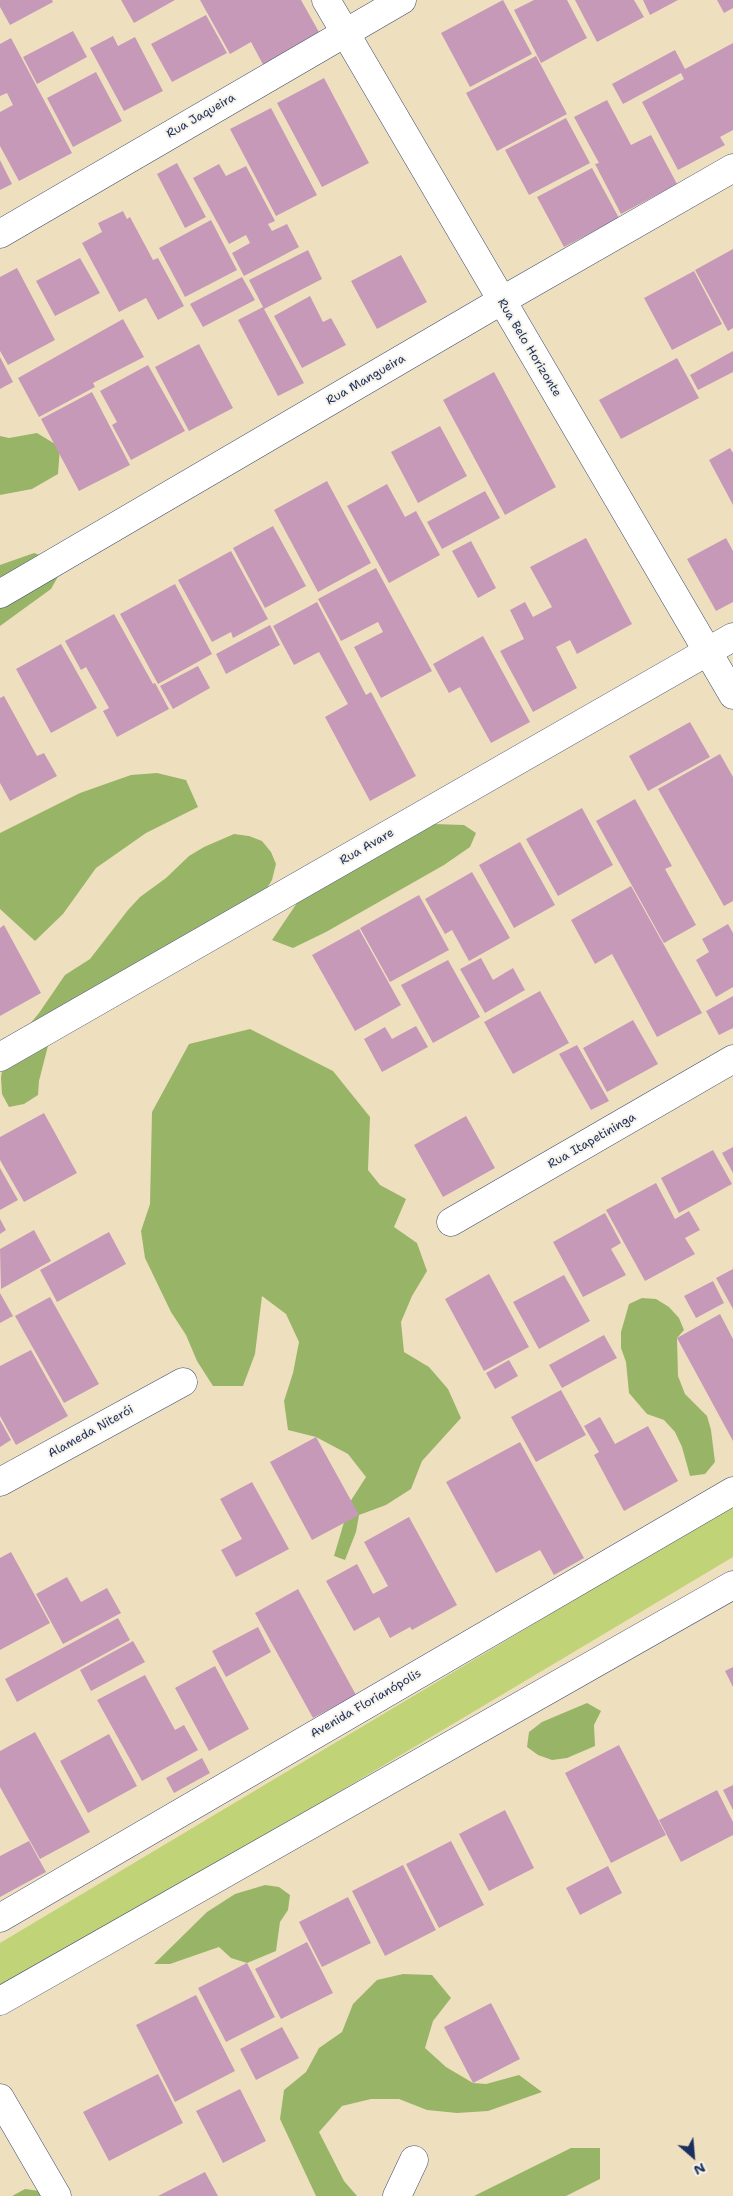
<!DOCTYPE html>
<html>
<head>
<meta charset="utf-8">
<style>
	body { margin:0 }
	#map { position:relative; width:733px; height:2196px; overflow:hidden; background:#eee0bf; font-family:"Shantell Sans",sans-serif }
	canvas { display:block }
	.north { position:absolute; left:668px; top:2131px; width:50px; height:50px; -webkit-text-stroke:4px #f7f3e8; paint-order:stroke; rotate:153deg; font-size:14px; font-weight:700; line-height:20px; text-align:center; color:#1b2f5e }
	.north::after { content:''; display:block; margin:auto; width:18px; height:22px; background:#1b2f5e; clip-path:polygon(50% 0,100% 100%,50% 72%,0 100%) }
</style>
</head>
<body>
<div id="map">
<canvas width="733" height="2196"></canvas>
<div class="north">N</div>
</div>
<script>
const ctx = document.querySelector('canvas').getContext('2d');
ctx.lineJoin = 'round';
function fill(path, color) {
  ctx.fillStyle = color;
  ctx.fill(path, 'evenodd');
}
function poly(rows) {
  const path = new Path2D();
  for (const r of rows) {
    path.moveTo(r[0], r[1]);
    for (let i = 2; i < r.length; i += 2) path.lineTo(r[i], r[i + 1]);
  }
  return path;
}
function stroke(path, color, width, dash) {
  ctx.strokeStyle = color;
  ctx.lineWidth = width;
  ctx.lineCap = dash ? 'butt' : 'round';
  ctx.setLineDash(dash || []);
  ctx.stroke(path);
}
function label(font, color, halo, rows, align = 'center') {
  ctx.font = font + ' "Shantell Sans",sans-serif';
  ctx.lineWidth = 4;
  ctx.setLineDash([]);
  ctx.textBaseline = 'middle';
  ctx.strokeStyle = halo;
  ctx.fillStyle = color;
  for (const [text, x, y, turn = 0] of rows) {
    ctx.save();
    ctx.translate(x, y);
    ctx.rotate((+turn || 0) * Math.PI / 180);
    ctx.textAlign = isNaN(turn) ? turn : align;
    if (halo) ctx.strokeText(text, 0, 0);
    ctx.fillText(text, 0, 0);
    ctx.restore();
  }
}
fill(poly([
	[733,1505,733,1557,0,1994,0,1943]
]), '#c0d376');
fill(poly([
	[37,433,60,447,58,474,32,489,0,495,0,436,9,438],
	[34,553,65,564,51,589,0,626,0,565],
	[157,773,186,780,198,807,146,833,96,868,63,914,35,941,0,909,0,833,80,793,131,775],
	[434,824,464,825,476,833,470,847,444,865,326,932,293,948,272,940,297,903,307,893],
	[234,834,249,836,262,841,271,852,276,864,272,880,264,893,51,1034,39,1081,38,1095,24,1104,9,1107,2,1094,1,1078,3,1063,19,1037,39,1013,65,975,90,959,128,910,140,897,166,878,189,856,204,847],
	[250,1029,333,1071,370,1117,368,1170,380,1185,406,1199,394,1227,417,1243,427,1271,412,1296,401,1322,404,1352,429,1367,448,1389,461,1418,422,1461,411,1489,386,1505,359,1515,356,1532,345,1560,334,1556,350,1502,366,1477,348,1454,316,1437,288,1430,284,1401,293,1373,299,1342,286,1314,262,1296,255,1354,243,1386,213,1386,197,1361,186,1335,171,1312,145,1258,141,1231,150,1204,152,1112,189,1044],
	[642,1298,656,1299,669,1307,679,1318,684,1330,677,1338,678,1376,685,1394,707,1416,711,1430,715,1462,705,1474,690,1476,682,1447,675,1432,664,1420,647,1414,629,1393,626,1362,621,1348,621,1332,629,1304],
	[587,1703,601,1711,594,1725,595,1746,567,1758,552,1760,538,1755,527,1747,529,1732,542,1722],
	[265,1885,279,1887,290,1895,288,1910,280,1922,276,1951,247,1963,231,1958,219,1947,170,1964,154,1964,207,1912,235,1894],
	[403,1974,432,1975,451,1998,433,2021,425,2048,446,2067,473,2083,486,2084,519,2075,542,2092,488,2111,457,2113,427,2110,399,2099,371,2099,342,2106,319,2132,344,2181,357,2196,316,2196,280,2119,284,2090,306,2072,319,2048,342,2032,353,2004,377,1980],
	[571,2148,600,2148,600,2179,566,2196,474,2196],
	[25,2189,40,2191,57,2196,12,2196]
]), '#98b567');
fill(poly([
	[0,0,52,0,53,2,10,25,0,7],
	[121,0,175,0,134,23],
	[200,0,301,0,324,41,267,72,251,42,230,54],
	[503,0,532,54,470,87,441,33],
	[534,0,567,0,587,38,541,63,514,10],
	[575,0,634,0,644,17,597,42],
	[643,0,678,0,650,15],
	[717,0,733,0,733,8,724,13],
	[206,15,227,53,172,82,151,44],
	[73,31,87,57,37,84,23,57],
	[113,36,118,46,135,37,163,91,124,111,90,48],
	[11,38,72,153,19,181,0,146,0,112,13,105,7,93,0,96,0,44],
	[733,43,733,130,720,137,725,145,678,170,642,102,684,79,681,73,623,104,612,84,675,50,685,69],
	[536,56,567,114,497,151,466,93],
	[96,72,122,121,73,147,47,98],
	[324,78,369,163,322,187,277,103],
	[607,100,631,145,651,135,677,184,621,214,595,164,599,163,574,117],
	[271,108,317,195,276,216,230,129],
	[566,118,590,163,529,195,505,150],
	[0,160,12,184,0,190],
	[177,163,206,217,185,228,157,174],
	[219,164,226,176,246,166,275,221,268,224,272,231,287,224,299,247,244,276,232,253,250,243,246,235,229,244,193,178],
	[592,168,619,218,564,247,537,197],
	[123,211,127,219,130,217,153,260,158,258,184,306,158,320,146,298,119,312,82,243,102,232,98,223],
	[211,220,237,270,185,297,159,248],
	[733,249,733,328,728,331,695,270],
	[308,250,322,279,264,309,304,383,278,396,238,320,263,307,249,280],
	[401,255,427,302,377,329,351,281],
	[80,258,100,293,55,316,36,281],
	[17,268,55,340,8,365,0,351,0,277],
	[694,271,722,324,672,350,644,298],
	[242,277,255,300,203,327,190,304],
	[310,296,323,322,331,318,346,345,302,368,274,316],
	[123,319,144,357,93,383,95,387,39,417,18,378],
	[199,344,233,408,189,431,155,367],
	[733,351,733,372,698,390,690,375],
	[0,357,13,382,0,389],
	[677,358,699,398,621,439,599,400],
	[148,365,185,431,131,460,112,425,117,422,100,391],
	[494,372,556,487,505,515,443,400],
	[92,392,130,465,79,491,41,419],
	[440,426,467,476,418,503,391,452],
	[730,448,733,453,733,505,709,460],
	[327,481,371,563,318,592,274,510],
	[387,484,405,517,416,511,440,555,389,583,347,506],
	[485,491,500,518,442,549,427,522],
	[273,526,306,586,265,608,233,548],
	[586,538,632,624,577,654,570,640,556,647,577,688,533,712,500,651,524,639,510,610,525,602,533,617,552,607,530,567],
	[726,538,733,551,733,602,716,611,687,559],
	[471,541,496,588,478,598,452,551],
	[231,551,268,619,233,638,231,632,212,642,178,580],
	[376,568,432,671,381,698,354,647,383,632,378,622,341,641,318,599],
	[175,584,212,654,158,684,120,614],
	[317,602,366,695,371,692,416,776,370,801,325,717,348,704,319,652,294,665,273,626],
	[114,614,153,684,155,683,169,709,117,737,103,711,109,708,86,667,81,670,65,641],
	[270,625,280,645,226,674,216,654],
	[483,636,530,722,491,743,460,687,449,693,433,664],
	[61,644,97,708,51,733,16,669],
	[198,666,210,688,173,709,160,686],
	[4,696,37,756,44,753,57,776,10,801,0,783,0,698],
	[690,722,710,757,648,791,629,756],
	[720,754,733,777,733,901,724,906,658,789],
	[635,799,672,866,665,869,696,925,664,943,596,821],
	[582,808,613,865,558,896,526,839],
	[520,842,555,905,514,928,479,865],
	[472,872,510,938,469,961,452,930,445,934,425,899],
	[631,886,702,1013,657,1037,612,954,595,964,571,920],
	[419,895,449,950,390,982,360,928],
	[728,924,733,933,733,987,716,997,696,960,709,952,702,939],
	[4,925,41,993,0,1016,0,928],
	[359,929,401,1005,355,1031,312,955],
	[481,958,493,980,513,968,525,990,485,1013,460,969],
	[448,960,480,1017,433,1043,401,985],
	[540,991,569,1043,513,1074,484,1022],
	[733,996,733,1028,719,1035,706,1011],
	[633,1020,658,1064,607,1092,583,1048],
	[416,1026,428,1047,382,1072,364,1039,385,1027,392,1039],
	[577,1045,609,1101,591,1110,559,1054],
	[44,1113,77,1173,24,1202,0,1160,0,1137],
	[466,1116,495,1168,443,1197,414,1145],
	[733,1147,733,1173,722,1153],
	[713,1150,732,1184,679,1213,661,1178],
	[0,1168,18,1200,0,1210],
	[656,1183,675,1219,689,1211,700,1230,685,1238,695,1254,645,1281,606,1210],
	[605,1213,621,1243,611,1249,626,1275,583,1297,553,1242],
	[0,1219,6,1230,0,1234],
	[34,1230,51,1261,1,1289,0,1249],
	[109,1232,126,1264,57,1302,40,1270],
	[733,1269,733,1309,716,1278],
	[489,1274,529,1347,484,1371,445,1299],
	[564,1275,590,1321,539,1349,513,1302],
	[713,1281,724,1303,696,1318,684,1296],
	[0,1293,13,1316,0,1323],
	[50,1297,99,1384,64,1403,15,1316],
	[720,1314,733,1339,733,1441,677,1338],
	[604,1335,617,1358,562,1388,549,1365],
	[31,1350,68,1416,16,1445,0,1416,0,1366],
	[509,1360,518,1376,495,1389,486,1373],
	[561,1390,586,1435,536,1462,511,1417],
	[600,1417,615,1444,648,1426,678,1481,624,1511,594,1455,599,1452,584,1426],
	[0,1420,11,1440,0,1447],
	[316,1437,359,1515,312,1540,270,1462],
	[520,1442,584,1558,554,1575,540,1550,496,1573,446,1482],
	[252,1482,289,1549,236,1577,221,1550,242,1539,220,1499],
	[409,1517,457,1605,412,1630,410,1627,390,1638,379,1617,354,1631,326,1581,357,1564,373,1594,388,1586,364,1542],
	[11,1552,50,1623,0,1650,0,1558],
	[67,1577,81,1602,107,1588,121,1613,63,1644,36,1594],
	[298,1589,356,1695,313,1718,255,1613],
	[118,1618,130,1640,17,1702,5,1679],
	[258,1627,271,1652,226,1677,212,1651],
	[133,1641,145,1662,91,1691,80,1670],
	[215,1666,249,1729,209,1751,175,1688],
	[733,1667,733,1687,725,1671],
	[145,1675,175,1730,184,1725,198,1750,142,1781,97,1700],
	[35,1732,90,1832,40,1859,0,1787,0,1751],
	[109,1734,137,1786,88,1813,60,1761],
	[619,1745,666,1835,611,1863,565,1773],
	[202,1758,210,1773,174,1793,166,1778],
	[733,1785,733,1810,723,1790],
	[717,1790,733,1822,733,1835,681,1862,659,1820],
	[505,1810,534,1868,489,1891,459,1834],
	[29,1841,46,1872,0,1897,0,1856],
	[451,1841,484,1905,439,1928,406,1864],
	[403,1865,436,1930,385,1956,352,1891],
	[608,1866,622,1893,580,1915,566,1888],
	[348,1897,371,1943,322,1967,299,1922],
	[307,1942,333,1993,281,2019,255,1969],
	[247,1963,275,2017,226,2042,198,1988],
	[196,1995,235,2071,175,2102,136,2025],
	[491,2003,520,2059,473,2083,444,2027],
	[282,2027,299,2058,256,2080,240,2049],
	[158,2074,183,2123,109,2161,83,2112],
	[240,2089,266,2141,223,2163,196,2111],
	[205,2172,218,2196,158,2196]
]), '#c799b8');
const street = poly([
	[0,234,402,0],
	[0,594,501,301,733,168],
	[0,1057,733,637],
	[451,1222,733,1059],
	[0,1482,183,1382],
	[397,2196,414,2160]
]);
const secondary = poly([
	[326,0,733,695],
	[0,1918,733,1491],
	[0,2001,733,1585],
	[0,2098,57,2196]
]);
stroke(street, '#3b4a6d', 29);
stroke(secondary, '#3b4a6d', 29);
stroke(street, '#fff', 28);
stroke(secondary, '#fff', 28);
label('12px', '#1b2f5e', '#f7f3e8', [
	["Rua Jaqueira",201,116,-30],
	["Rua Belo Horizonte",529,348,59],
	["Rua Mangueira",366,380,-30],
	["Rua Avare",367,847,-30],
	["Rua Itapetininga",592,1141,-30],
	["Alameda Niterói",91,1432,-29],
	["Avenida Florianópolis",366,1704,-30]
]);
</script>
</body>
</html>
